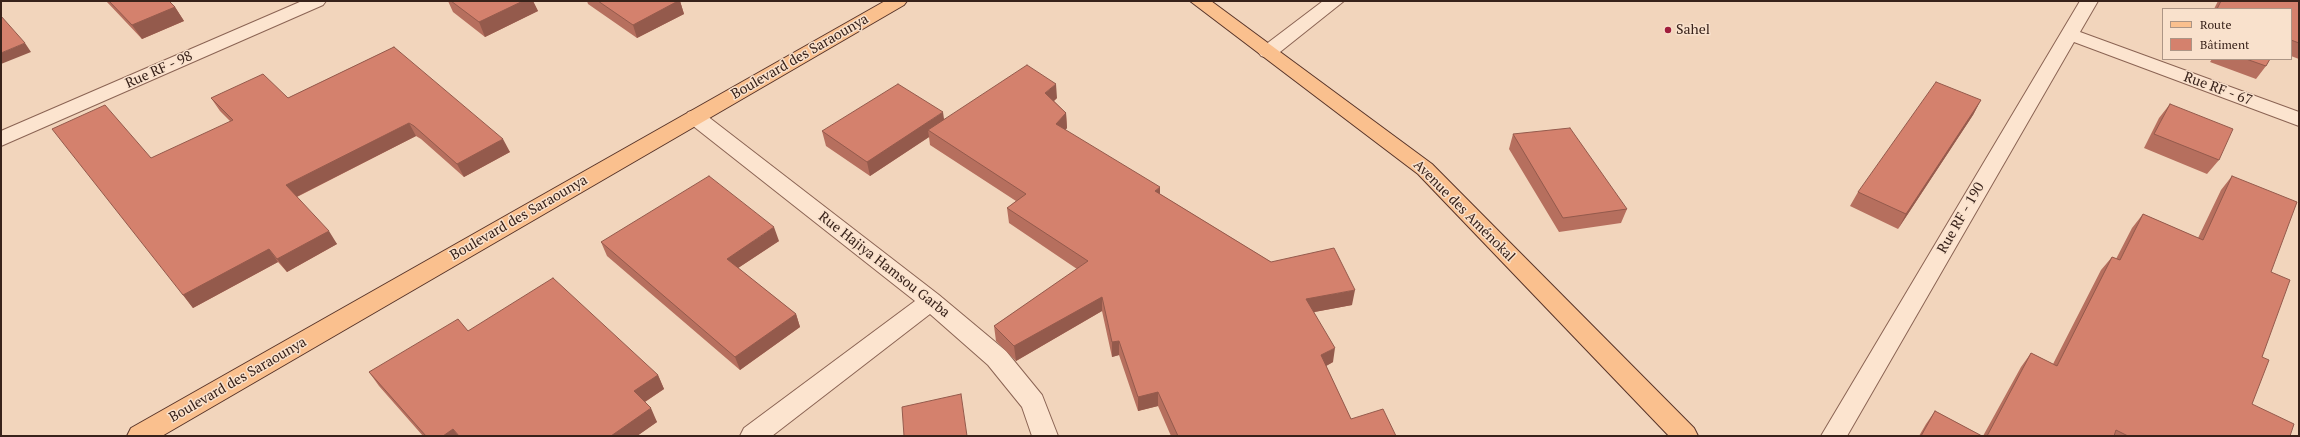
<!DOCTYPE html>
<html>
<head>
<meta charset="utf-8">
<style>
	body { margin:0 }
	#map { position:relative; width:2300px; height:437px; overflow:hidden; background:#f2d5bc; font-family:"PT Serif",serif }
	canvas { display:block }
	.frame { position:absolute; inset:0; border:2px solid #38221a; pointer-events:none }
	.legend { position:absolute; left:2162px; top:8px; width:130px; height:52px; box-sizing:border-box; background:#f9e1cc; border:1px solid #ac9585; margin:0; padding:5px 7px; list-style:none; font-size:12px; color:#38221a }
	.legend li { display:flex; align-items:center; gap:8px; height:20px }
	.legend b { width:20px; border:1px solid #ac9585 }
</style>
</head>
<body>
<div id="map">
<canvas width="2300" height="437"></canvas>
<div class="frame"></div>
<ul class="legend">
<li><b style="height:5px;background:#fac08e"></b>Route</li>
<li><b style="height:11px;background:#d4816d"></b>Bâtiment</li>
</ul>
</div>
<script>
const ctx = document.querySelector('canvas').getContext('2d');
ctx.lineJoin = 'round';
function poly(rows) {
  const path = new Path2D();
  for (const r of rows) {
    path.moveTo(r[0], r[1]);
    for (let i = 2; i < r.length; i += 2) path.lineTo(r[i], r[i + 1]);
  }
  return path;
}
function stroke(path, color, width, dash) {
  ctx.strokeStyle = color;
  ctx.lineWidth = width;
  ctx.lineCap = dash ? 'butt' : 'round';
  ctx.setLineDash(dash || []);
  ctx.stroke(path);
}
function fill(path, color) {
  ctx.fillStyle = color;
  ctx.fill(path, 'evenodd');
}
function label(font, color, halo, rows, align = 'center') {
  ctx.font = font + ' "PT Serif",serif';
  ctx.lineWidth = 3;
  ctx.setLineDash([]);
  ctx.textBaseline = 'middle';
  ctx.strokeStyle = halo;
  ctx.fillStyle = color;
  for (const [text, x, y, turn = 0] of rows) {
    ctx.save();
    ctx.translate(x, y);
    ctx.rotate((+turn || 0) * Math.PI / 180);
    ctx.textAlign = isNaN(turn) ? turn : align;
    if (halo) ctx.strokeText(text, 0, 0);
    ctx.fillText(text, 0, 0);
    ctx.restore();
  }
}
const minor = poly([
	[302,1,326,1,323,5,1,146,1,131,302,1],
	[1323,1,1344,1,1275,56,1268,58,1261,56,1258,52,1261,48,1323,1],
	[2080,1,2098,1,2080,32,2299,112,2299,126,2074,42,1847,436,1821,436,2080,1],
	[695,110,702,112,939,295,1006,351,1042,395,1058,436,1032,436,1022,407,988,365,930,314,772,436,740,436,744,428,915,301,688,122,685,117,688,112,695,110]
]);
const major = poly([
	[885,1,907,1,904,5,162,436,127,436,131,428,885,1],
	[1190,1,1211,1,1432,164,1694,428,1698,436,1669,436,1418,174,1190,1]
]);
stroke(minor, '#8b6454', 2);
stroke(major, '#583429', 2);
fill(minor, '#fce4cf');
fill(major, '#fac08e');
fill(poly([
	[106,1,169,1,175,7,184,21,142,39],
	[448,1,533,1,538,11,485,37,453,12],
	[587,1,680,1,684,14,637,38,588,4],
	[2218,1,2299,1,2299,59,2291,56,2291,9,2214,9],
	[394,47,510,152,464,177,421,139,416,136,297,197,337,244,287,272,278,262,193,308,183,295,230,121,220,111,211,98,288,98],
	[2212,59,2270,59,2266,66,2256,79,2210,62],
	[1057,98,1054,101,1066,113,1067,128,1065,130,1160,194,1271,262,1352,305,1314,312,1333,362,1326,366,1351,419,1396,436,1171,436,1158,406,1138,411,1119,355,1112,357,1102,311,1016,361,996,341,994,326,1077,269,1009,223,1007,208,1016,201,930,145,929,137,870,176,826,146,822,131,944,119],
	[1981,100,1973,115,1898,229,1850,206,1858,192],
	[2170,104,2219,160,2207,174,2144,148,2159,118],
	[1513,134,1627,209,1621,223,1559,232,1509,149],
	[2232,176,2271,272,2262,357,2252,404,2290,436,1983,436,2021,367,2031,353,2053,364,2101,270,2112,257,2116,259,2132,228,2143,214,2198,238,2221,190],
	[779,241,738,268,796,314,800,327,740,370,607,256,601,242],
	[468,331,658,375,664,389,645,402,657,422,637,436,423,436,379,386,369,372],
	[1935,411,1982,436,1919,436,1926,424]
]), '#b66f5e');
fill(poly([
	[523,1,533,1,538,11,485,37,479,22],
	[678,1,680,1,684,14,637,38,633,25],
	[175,7,184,21,142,39,132,25],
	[25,43,31,52,1,64,1,53],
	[1056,84,1057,98,1046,108,1045,93],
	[1981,100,1973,115,1898,229,1906,214],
	[943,112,945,126,928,130,929,137,870,176,867,162],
	[1066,113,1067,128,1057,139,1056,124],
	[409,123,416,136,294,198,286,185],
	[503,139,510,152,464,177,457,164],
	[1160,187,1160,202,1155,191],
	[774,227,779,241,732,272,727,259],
	[329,231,337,244,287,272,277,259],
	[269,249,278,262,193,308,183,295],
	[1355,290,1352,305,1304,314,1306,299],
	[1102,297,1102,311,1016,361,1014,346],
	[796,314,800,327,740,370,735,357],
	[1119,341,1119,355,1112,357,1112,342],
	[1335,348,1333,362,1319,370,1321,355],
	[658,375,664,389,640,405,634,391],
	[1158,392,1158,406,1138,411,1138,397],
	[651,408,657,422,637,436,611,436],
	[453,429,458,436,443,436]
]), '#945a4c');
const building = poly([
	[109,1,169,1,175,7,132,25,109,1],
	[451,1,523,1,479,22,451,1],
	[598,1,678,1,633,25,598,1],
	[2221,1,2299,1,2299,43,2291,40,2291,9,2217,9,2221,1],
	[1,16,25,43,1,53,1,16],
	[394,47,503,139,457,164,414,126,409,123,286,185,329,231,277,259,269,249,183,295,52,129,105,105,151,158,233,120,211,98,263,74,288,98,394,47],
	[2246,59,2270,59,2266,66,2246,59],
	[1027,65,1056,84,1045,93,1066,113,1056,124,1160,187,1155,191,1271,262,1334,248,1355,290,1306,299,1335,348,1321,355,1351,419,1383,409,1396,436,1178,436,1158,392,1138,397,1119,341,1112,342,1102,297,1014,346,994,326,1088,261,1007,208,1026,194,928,130,1027,65],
	[1936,82,1981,100,1906,214,1858,192,1936,82],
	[898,84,943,112,867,162,822,131,898,84],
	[2170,104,2233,129,2219,160,2154,134,2170,104],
	[1570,128,1627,209,1563,218,1513,134,1570,128],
	[709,176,774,227,727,259,796,314,735,357,601,242,709,176],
	[2232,176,2297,202,2271,272,2290,280,2262,357,2269,360,2252,404,2294,424,2290,436,2128,436,2116,430,2114,436,1987,436,2031,353,2057,366,2112,257,2120,260,2143,214,2203,240,2232,176],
	[553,278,658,375,634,391,651,408,611,436,459,436,453,429,443,436,426,436,369,372,458,319,468,331,553,278],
	[961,394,967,436,904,436,902,407,961,394],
	[1935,411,1982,436,1921,436,1935,411]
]);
fill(building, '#d4816d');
stroke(building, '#945a4c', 1);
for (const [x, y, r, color] of [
	[1668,30,4,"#a01e3c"]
]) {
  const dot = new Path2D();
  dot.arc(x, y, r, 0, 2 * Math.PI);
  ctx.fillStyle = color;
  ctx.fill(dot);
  stroke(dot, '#f9e1cc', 1.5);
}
label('14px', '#38221a', '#f9e1cc', [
	["Sahel",1676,30]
], 'left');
label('14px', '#38221a', '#f9e1cc', [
	["Boulevard des Saraounya",800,57,-30],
	["Rue RF - 98",159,70,-24],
	["Rue RF - 67",2218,89,20],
	["Avenue des Aménokal",1464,211,45],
	["Boulevard des Saraounya",519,218,-30],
	["Rue RF - 190",1961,218,-60],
	["Rue Hajiya Hamsou Garba",884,265,38],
	["Boulevard des Saraounya",238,380,-30]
]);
</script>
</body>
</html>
